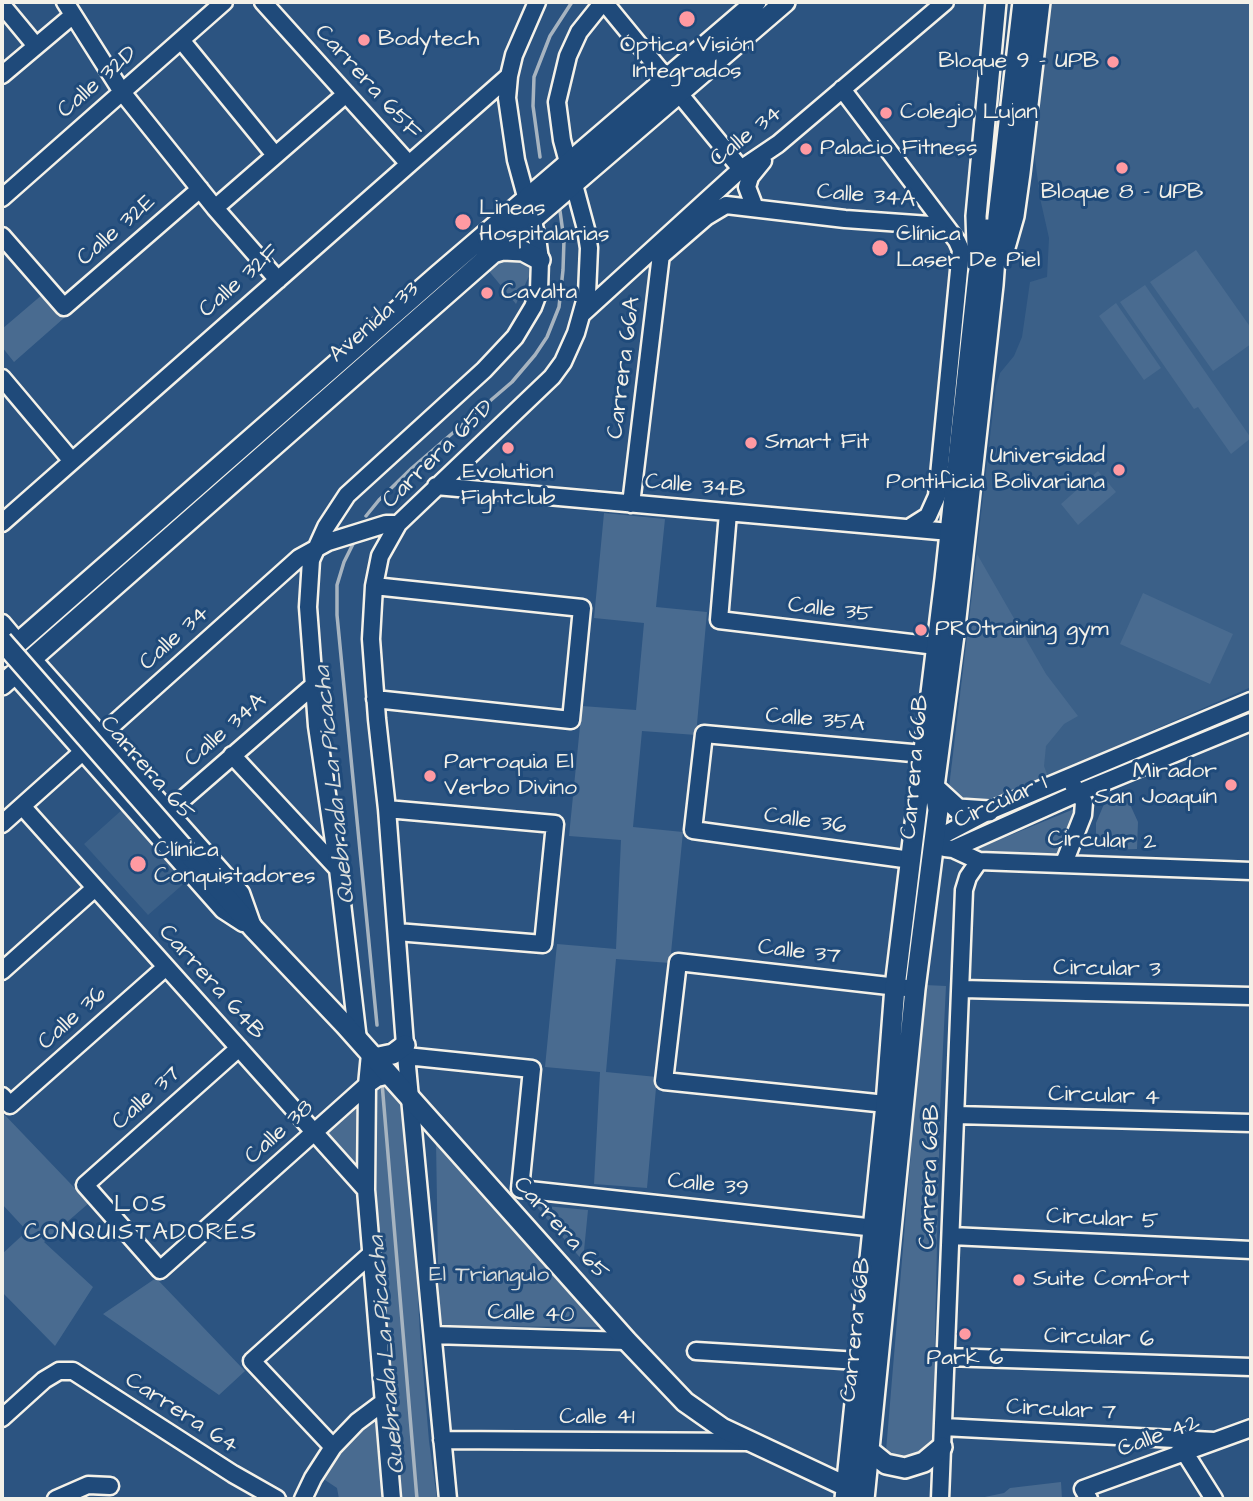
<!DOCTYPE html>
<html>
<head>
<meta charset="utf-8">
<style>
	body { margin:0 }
	#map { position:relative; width:1253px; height:1501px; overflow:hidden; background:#2c5481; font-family:"Architects Daughter",sans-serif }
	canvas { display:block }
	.frame { position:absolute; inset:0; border:4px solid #f4f1e8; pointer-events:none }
</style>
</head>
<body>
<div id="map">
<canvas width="1253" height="1501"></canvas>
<div class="frame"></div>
</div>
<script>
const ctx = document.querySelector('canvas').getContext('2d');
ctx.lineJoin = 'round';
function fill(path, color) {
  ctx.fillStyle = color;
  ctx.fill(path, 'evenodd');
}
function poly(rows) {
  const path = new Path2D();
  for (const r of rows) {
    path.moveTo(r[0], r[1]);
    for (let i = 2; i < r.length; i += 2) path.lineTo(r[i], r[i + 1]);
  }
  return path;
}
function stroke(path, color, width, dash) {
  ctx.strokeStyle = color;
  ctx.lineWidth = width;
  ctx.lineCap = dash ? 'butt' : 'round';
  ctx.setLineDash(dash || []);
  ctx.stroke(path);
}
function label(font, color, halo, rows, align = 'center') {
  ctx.font = font + ' "Architects Daughter",sans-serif';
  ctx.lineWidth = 6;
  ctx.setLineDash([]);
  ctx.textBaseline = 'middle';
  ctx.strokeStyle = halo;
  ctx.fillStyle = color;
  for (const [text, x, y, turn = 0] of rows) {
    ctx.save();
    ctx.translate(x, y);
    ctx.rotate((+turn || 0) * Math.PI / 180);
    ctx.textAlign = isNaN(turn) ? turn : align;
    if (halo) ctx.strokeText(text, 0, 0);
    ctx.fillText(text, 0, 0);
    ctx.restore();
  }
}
fill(poly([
	[1050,2,1251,2,1251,687,1017,790,949,788,996,386,1000,373,1014,356,1022,337,1030,282,1047,277,1049,238,1040,198,1034,151],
	[124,808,188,880,148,915,84,844]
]), '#3b6088');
fill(poly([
	[1196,250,1251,328,1251,344,1213,371,1150,282],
	[518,257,528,263,530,274,516,304,488,270,500,261],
	[1145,285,1251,438,1231,454,1198,407,1194,409,1120,302],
	[43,294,64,318,14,362,2,347,2,329],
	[1116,303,1161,368,1144,380,1099,316],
	[1098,471,1116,492,1078,525,1061,504],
	[604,513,665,519,656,607,707,612,696,735,642,731,633,827,683,832,670,963,616,959,606,1072,657,1077,647,1188,594,1184,600,1072,545,1067,557,944,616,949,621,840,569,836,582,706,636,710,644,623,594,618],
	[977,554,1046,674,1078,716,1064,724,1046,746,1044,766,1048,777,977,806,951,795,949,788],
	[1143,593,1233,634,1210,684,1120,644],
	[1123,789,1138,822,1137,849,1110,850,1096,842,1096,823,1107,797],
	[1079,807,1061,855,974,851,984,846],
	[925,985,946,986,940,1108,933,1427,931,1444,926,1452,907,1459,897,1458,886,1451],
	[387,1082,407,1098,420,1335,429,1441,437,1499,397,1499,376,1237,369,1090],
	[357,1100,356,1162,321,1133],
	[2,1112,89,1203,44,1242,93,1287,55,1346,2,1292,2,1254,27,1231,2,1204],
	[436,1141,603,1327,439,1326],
	[535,1205,588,1210,583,1261],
	[156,1278,245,1371,219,1395,103,1314],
	[379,1415,387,1499,339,1499,337,1488,319,1476,341,1448],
	[1061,1482,1062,1499,975,1499,1004,1493,1010,1488]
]), '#496b90');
stroke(poly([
	[540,157,533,106,534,77,550,36,572,2],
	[366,516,379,500,412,468,512,382,535,355,547,337,559,307,563,270,564,240,560,211],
	[353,544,344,562,337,585,337,615,377,1025],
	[382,1083,417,1499]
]), '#a7b4c0', 3.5);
const minor = poly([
	[65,2,122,92,215,208,278,280],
	[263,2,409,164],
	[604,2,741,169],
	[2,5,36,46],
	[181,40,275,155],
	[2,75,72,16],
	[842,89,957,241,961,250,937,496,928,516,909,528],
	[2,198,224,2],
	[215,208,346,94],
	[755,208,747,187,750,177,763,161],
	[2,236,64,307,200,189],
	[661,256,706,217,726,205,845,219,944,226],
	[583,313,741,169,778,144,945,2],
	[2,378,72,461],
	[436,486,950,532],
	[631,504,662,246],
	[728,513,719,620,936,646],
	[2,523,509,76],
	[374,586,582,608,571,720,375,699],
	[2,623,18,642],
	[32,658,241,893,252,924],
	[14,674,223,910,243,923],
	[1251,701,989,811,934,840,945,848,953,849,1078,793,1251,722],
	[232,755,338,869],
	[22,806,366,1190],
	[387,809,555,824,543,944,397,932],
	[168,812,314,685],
	[2,824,299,558,328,542,386,524,398,524],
	[953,849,979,861,1251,871],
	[911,860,693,830,704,734,923,754],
	[1064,863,1083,815,1084,802,1073,785],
	[2,971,95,888],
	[962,989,1251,996],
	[358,1040,338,869,317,726,308,607,311,560,326,527,347,495,484,370,515,337,533,307,539,291,540,260,537,237,516,160,507,98,509,76,514,55,537,2],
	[239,1048,85,1185,160,1270,367,1085,377,1078,390,1075],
	[370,1054,367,1085,366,1190,392,1499],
	[406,1056,532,1069,520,1189,885,1229],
	[2,1096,10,1105,166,967],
	[886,1104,664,1081,678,962,915,989],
	[956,1115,1251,1123],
	[951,1236,1251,1250],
	[433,1335,627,1341],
	[696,1351,859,1361],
	[946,1357,1251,1367],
	[2,1418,44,1380,59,1371,73,1371,233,1474,277,1499],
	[943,1427,1214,1441],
	[442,1440,748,1442],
	[1180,1445,1214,1499],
	[333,1447,252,1361,371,1254],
	[56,1499,88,1485,110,1486],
	[303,1499,313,1478,333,1447,357,1422,385,1401],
	[448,1499,405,1045,387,809,377,719,371,639,374,586,380,556,398,524,552,377,563,362,576,333,587,294,589,248,586,229,562,140,557,102,568,56,579,32,603,2],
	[940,1499,964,890,968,877,979,861],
	[1089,1499,1083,1489,1251,1428]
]);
const major = poly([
	[977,246,976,216,996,2],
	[1004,251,1014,216,1020,173,1040,2],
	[493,253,503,250,523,251,540,260],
	[2,657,437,276,756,2],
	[2,685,493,253,785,2],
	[934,787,958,809,989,811],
	[186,851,254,929,345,1025,627,1341,685,1402,722,1428,856,1491],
	[374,1058,393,1054,405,1045],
	[870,1451,886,1464,905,1468,924,1462,942,1447],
	[845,1499,886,1104,895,987,945,579,978,275,987,229],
	[864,1499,915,989,938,810,934,787,955,627,993,285,998,217,1023,2]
]);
stroke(minor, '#f4f1e8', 21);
stroke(major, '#f4f1e8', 24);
stroke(minor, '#1f4a7a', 16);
stroke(major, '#1f4a7a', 19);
const majorBridge = poly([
	[2,641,186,851]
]);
stroke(majorBridge, '#f4f1e8', 24, []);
stroke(majorBridge, '#1f4a7a', 19);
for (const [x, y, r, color] of [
	[687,19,9,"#ff9aa2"],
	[364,40,7,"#ff9aa2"],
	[1113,62,7,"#ff9aa2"],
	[886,113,7,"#ff9aa2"],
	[806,149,7,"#ff9aa2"],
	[1122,168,7,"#ff9aa2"],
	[463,222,9,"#ff9aa2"],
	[880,248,9,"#ff9aa2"],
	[487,293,7,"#ff9aa2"],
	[751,443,7,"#ff9aa2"],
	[508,448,7,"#ff9aa2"],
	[1119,470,7,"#ff9aa2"],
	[921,630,7,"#ff9aa2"],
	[430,776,7,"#ff9aa2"],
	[1231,785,7,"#ff9aa2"],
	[138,864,9,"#ff9aa2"],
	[1019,1280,7,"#ff9aa2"],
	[965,1334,7,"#ff9aa2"]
]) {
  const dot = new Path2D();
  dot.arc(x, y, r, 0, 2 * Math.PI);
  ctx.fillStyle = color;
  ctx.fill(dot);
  stroke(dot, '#1f4a7a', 2.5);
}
label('23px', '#f4f1e8', '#1f4a7a', [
	["Bodytech",378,40],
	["Óptica Visión",687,46,"center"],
	["Integrados",687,72,"center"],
	["Bloque 9 - UPB",1099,62,"right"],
	["Colegio Lujan",900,113],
	["Palacio Fitness",820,149],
	["Bloque 8 - UPB",1122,193,"center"],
	["Lineas",479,209],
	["Hospitalarias",479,235],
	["Clínica",896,235],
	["Laser De Piel",896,261],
	["Cavalta",501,293],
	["Smart Fit",765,443],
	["Universidad",1105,457,"right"],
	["Pontificia Bolivariana",1105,483,"right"],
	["Evolution",508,473,"center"],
	["Fightclub",508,499,"center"],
	["PROtraining gym",935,630],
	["Parroquia El",444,763],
	["Verbo Divino",444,789],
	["Mirador",1217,772,"right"],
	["San Joaquín",1217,798,"right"],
	["Clínica",154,851],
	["Conquistadores",154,877],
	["Suite Comfort",1033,1280],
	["Park 6",965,1359,"center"]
], 'left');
label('23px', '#f4f1e8', '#1f4a7a', [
	["Calle 32D",98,83,-41],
	["Carrera 65F",367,83,48],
	["Calle 34",747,137,-38],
	["Calle 34A",866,197,5],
	["Calle 32E",117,231,-41],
	["Calle 32F",240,282,-41],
	["Avenida 33",375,323,-41],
	["Carrera 66A",625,368,-83],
	["Carrera 65D",439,455,-44],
	["Calle 34B",695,487,5],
	["Calle 35",830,611,7],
	["Calle 34",175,639,-42],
	["Calle 35A",815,721,5],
	["Calle 34A",226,731,-41],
	["Carrera 66B",916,767,-85],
	["Carrera 65",146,769,49],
	["Circular 1",1001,803,-24],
	["Calle 36",805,822,8],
	["Circular 2",1102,842,2],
	["Calle 37",799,953,7],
	["Circular 3",1107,970,1],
	["Carrera 64B",211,983,48],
	["Calle 36",73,1019,-42],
	["Circular 4",1104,1097,2],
	["Calle 37",147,1099,-42],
	["Calle 38",280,1133,-42],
	["Carrera 68B",931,1177,-88],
	["Calle 39",708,1186,6],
	["Circular 5",1102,1220,3],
	["Carrera 65",560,1229,48],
	["Calle 40",531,1315,2],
	["Carrera 66B",857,1330,-84],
	["Circular 6",1099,1339,2],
	["Circular 7",1061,1411,3],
	["Carrera 64",181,1414,33],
	["Calle 41",597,1418],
	["Calle 42",1159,1437,-20]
]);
label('23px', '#dadddb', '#1f4a7a', [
	["El Triangulo",489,1276]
]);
label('italic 24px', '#dadddb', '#1f4a7a', [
	["Quebrada La Picacha",336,785,-96],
	["Quebrada La Picacha",388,1355,-95]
]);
ctx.letterSpacing = '2px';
label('24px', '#f4f1e8', '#1f4a7a', [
	["LOS",141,1206],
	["CONQUISTADORES",141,1234]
]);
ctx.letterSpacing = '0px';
</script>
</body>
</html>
